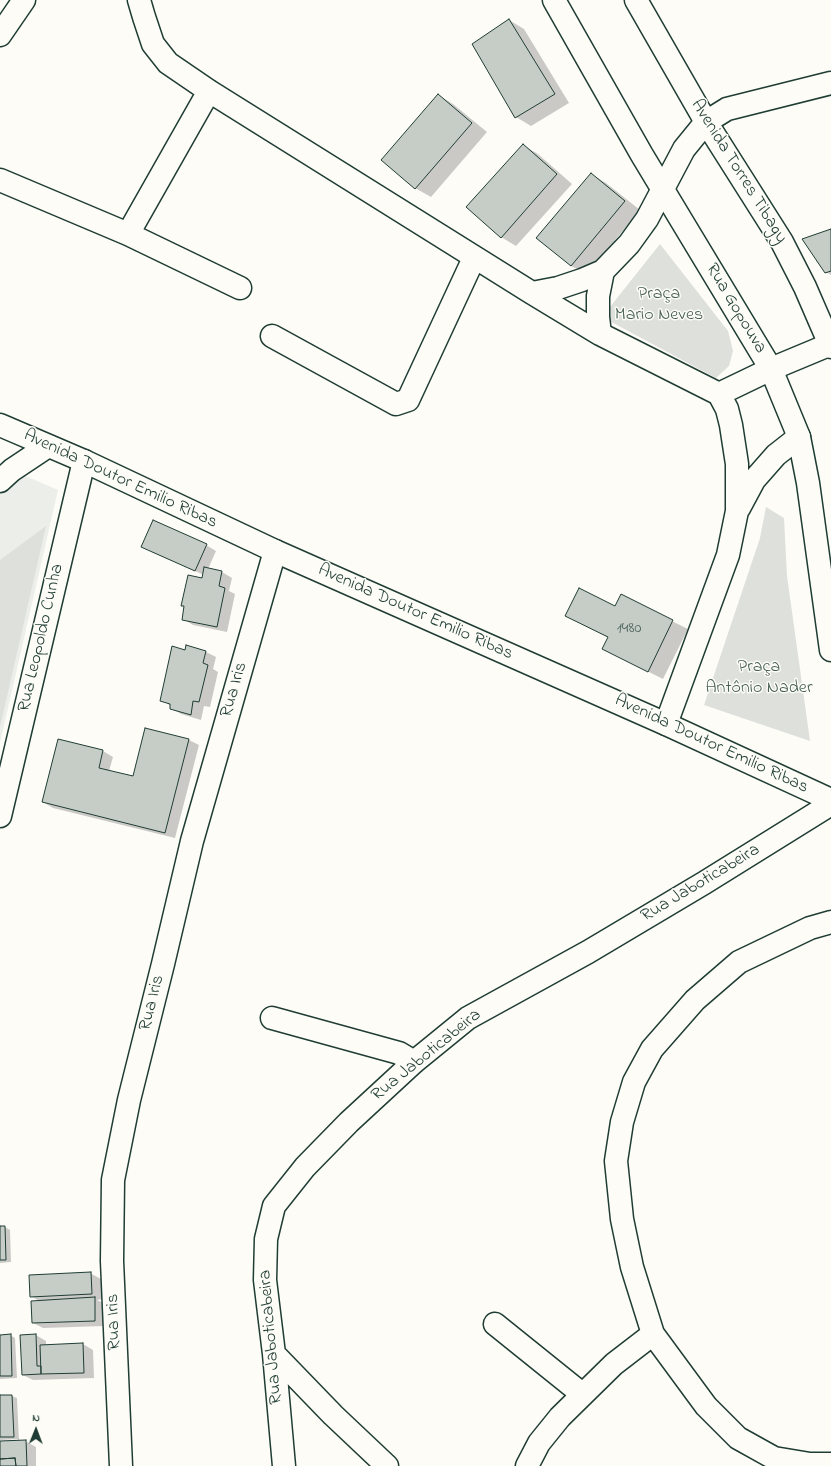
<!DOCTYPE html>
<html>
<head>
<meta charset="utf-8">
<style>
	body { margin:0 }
	#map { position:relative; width:831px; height:1466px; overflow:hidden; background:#fdfcf7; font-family:"Indie Flower",sans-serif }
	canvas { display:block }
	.north { position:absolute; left:16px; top:1410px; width:40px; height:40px; -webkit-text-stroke:3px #fdfcf7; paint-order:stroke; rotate:1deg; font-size:11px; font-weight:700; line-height:16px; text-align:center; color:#1f3d34 }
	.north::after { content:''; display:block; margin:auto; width:14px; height:18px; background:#1f3d34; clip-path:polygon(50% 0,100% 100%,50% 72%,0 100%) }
</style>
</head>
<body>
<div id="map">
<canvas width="831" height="1466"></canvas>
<div class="north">N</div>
</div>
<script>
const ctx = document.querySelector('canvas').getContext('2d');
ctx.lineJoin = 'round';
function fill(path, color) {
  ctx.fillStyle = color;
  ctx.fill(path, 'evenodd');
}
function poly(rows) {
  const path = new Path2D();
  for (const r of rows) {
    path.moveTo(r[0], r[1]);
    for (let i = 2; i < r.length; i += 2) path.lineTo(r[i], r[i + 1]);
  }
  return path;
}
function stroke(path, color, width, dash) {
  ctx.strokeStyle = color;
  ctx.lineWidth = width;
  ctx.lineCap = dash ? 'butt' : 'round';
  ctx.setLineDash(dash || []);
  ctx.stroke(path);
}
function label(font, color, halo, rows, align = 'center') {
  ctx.font = font + ' "Indie Flower",sans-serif';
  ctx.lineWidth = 3;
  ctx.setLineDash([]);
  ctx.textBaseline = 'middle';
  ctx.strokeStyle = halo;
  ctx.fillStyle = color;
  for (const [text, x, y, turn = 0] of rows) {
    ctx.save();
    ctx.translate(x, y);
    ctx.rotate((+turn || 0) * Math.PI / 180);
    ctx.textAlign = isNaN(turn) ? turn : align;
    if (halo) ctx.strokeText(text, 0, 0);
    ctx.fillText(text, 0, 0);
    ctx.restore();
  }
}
fill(poly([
	[0,465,58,490,0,743]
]), '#eceee9');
fill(poly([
	[660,244,728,331,733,351,729,366,716,378,602,317],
	[766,507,784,518,787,576,810,741,704,705,760,538],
	[46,526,0,727,0,560]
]), '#dde0db');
fill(poly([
	[509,20,524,29,569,103,531,126,516,117],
	[438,95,453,104,487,132,431,197,415,188],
	[523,145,538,154,572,184,516,246,501,237],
	[591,174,606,183,640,210,587,274,571,266,538,238],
	[831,230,831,275,826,272],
	[206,545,216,551,208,569,222,572,232,578,229,591,235,594,227,632,193,625,183,619,203,580,204,575,152,552,142,546],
	[621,596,688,629,663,679,603,649,609,638,566,616,616,607],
	[186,651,206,652,216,657,213,669,218,672,210,707,204,706,201,720,181,714,171,708,171,706,161,700],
	[189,740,199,745,175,838,53,808,43,802,103,751,113,757,109,771,134,777],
	[0,1227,5,1227,10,1230,11,1262,0,1263],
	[90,1273,101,1279,102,1299,97,1300,105,1304,105,1326,43,1328,33,1323,41,1302,31,1296],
	[10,1335,15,1338,17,1378,0,1379,0,1336],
	[36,1335,46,1341,46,1345,83,1344,93,1350,94,1378,33,1380,23,1375],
	[0,1396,12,1396,17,1398,19,1441,25,1441,36,1447,36,1466,0,1466,0,1442,18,1441,18,1439,0,1440]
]), '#0003');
const building = poly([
	[509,19,555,94,515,118,472,44,509,19],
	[438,94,472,123,415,189,381,160,438,94],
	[523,144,557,174,501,238,466,207,523,144],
	[591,173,625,201,571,266,536,238,591,173],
	[831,229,831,271,825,273,802,239,831,229],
	[153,520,207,544,195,571,141,547,153,520],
	[204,567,222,571,219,586,225,588,217,627,182,620,184,606,181,606,188,575,202,578,204,567],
	[579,588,615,606,621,594,673,620,648,672,602,649,608,637,565,616,579,588],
	[186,645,206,651,203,663,208,665,199,702,193,701,191,715,170,709,170,704,160,701,172,646,185,650,186,645],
	[145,728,189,739,165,833,42,802,58,739,103,750,99,768,133,776,145,728],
	[0,1226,5,1226,6,1260,0,1260,0,1226],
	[91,1272,92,1294,30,1297,29,1275,91,1272],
	[95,1297,95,1321,32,1323,31,1301,95,1297],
	[11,1334,12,1376,0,1376,0,1335,11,1334],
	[36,1334,37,1366,41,1366,41,1374,22,1375,20,1335,36,1334],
	[83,1343,84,1373,41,1374,40,1345,83,1343],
	[0,1395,12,1395,14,1437,0,1437,0,1395],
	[26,1440,27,1466,16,1466,15,1458,0,1459,0,1441,26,1440],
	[15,1458,16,1466,0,1466,0,1459,15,1458]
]);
fill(building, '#c6cdc7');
stroke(building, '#1f3d34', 1);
const minor = poly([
	[139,0,144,17,153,44,168,63,209,91,532,293,600,334,719,394],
	[0,35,24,0],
	[0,180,128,234,240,288],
	[128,234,209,91],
	[532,293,558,288,582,280,603,271,629,244,647,219,684,149,706,122,727,109,831,83],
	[600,334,598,317,598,296,603,271],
	[272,336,396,404,408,400,474,258],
	[719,394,771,369,831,344],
	[0,481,12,470,48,446],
	[739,508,754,480,776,455,799,437],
	[666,724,728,555,737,511,737,464,731,425,727,409,719,394],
	[0,816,84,461],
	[831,922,810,928,739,962,695,1000,652,1049,634,1082,622,1122,616,1161,622,1219,632,1267,653,1334,706,1406,738,1438,774,1458,810,1464,831,1464],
	[272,1018,399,1053,414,1062],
	[495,1324,582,1394],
	[274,1354,333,1415,387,1466],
	[121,1466,112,1261,113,1180,129,1100,163,964,192,841,275,551],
	[284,1466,274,1354,265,1280,266,1239,274,1206,305,1167,349,1122,414,1062,468,1018,588,952,704,883,831,804],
	[527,1466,539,1443,560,1417,614,1364,653,1334]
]);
const major = poly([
	[554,0,642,155,771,369,799,437,808,483,831,650],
	[636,0,706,122,782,242,805,287,831,347],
	[0,425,84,461,275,551,666,724,831,800]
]);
stroke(minor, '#1f3d34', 25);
stroke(major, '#1f3d34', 25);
stroke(minor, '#fdfcf7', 22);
stroke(major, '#fdfcf7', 22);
label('16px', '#496159', null, [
	["1480",629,629]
]);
label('18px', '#1f3d34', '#fdfcf7', [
	["Avenida Torres Tibagy",738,172,58],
	["Rua Gopouva",735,309,59],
	["Avenida Doutor Emilio Ribas",120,480,25],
	["Avenida Doutor Emilio Ribas",415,613,24],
	["Rua Leopoldo Cunha",42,638,-77],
	["Rua Iris",235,690,-74],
	["Avenida Doutor Emilio Ribas",711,745,25],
	["Rua Jaboticabeira",701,884,-31],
	["Rua Iris",153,1003,-76],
	["Rua Jaboticabeira",427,1056,-39],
	["Rua Iris",115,1322,-92],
	["Rua Jaboticabeira",272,1337,-95]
]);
label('18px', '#455e55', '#fdfcf7', [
	["Praça",659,295],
	["Mario Neves",659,316],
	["Praça",759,668],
	["Antônio Nader",759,689]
]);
</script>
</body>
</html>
